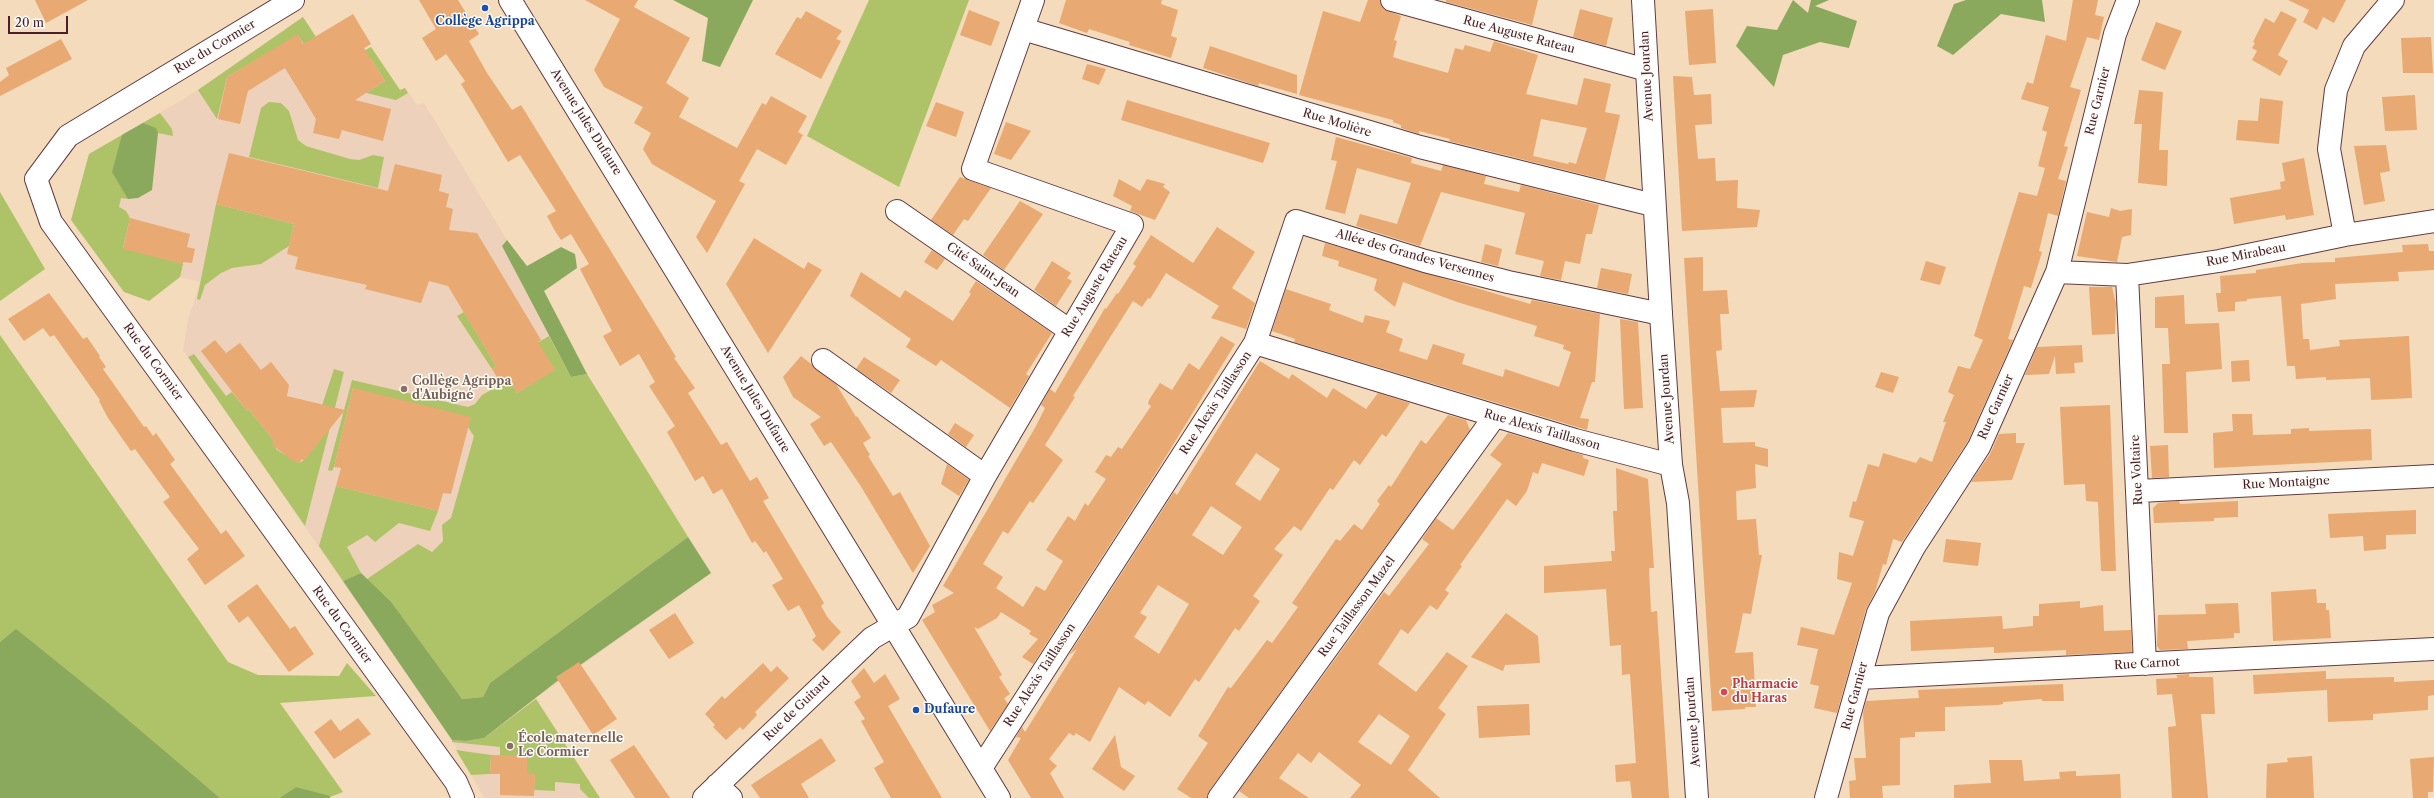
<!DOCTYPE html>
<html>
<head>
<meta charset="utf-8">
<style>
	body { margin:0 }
	#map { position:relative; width:2434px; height:798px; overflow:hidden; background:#f3dbbb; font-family:"Libre Caslon Text",serif }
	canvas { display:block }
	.scale { position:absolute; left:8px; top:16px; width:60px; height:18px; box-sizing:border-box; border:2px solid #4a1f2b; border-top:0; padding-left:5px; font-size:12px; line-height:14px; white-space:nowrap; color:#4a1f2b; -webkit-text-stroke:3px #fdfcf7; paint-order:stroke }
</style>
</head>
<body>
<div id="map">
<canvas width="2434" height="798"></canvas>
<div class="scale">20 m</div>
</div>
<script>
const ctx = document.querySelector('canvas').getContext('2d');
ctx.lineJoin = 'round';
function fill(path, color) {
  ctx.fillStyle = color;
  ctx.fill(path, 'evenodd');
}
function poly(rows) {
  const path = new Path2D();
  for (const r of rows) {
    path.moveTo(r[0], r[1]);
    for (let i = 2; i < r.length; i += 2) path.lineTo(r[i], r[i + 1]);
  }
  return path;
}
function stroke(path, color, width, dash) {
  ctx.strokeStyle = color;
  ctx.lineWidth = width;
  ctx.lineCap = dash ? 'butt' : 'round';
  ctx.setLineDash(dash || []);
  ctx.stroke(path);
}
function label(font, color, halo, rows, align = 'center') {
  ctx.font = font + ' "Libre Caslon Text",serif';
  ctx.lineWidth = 3;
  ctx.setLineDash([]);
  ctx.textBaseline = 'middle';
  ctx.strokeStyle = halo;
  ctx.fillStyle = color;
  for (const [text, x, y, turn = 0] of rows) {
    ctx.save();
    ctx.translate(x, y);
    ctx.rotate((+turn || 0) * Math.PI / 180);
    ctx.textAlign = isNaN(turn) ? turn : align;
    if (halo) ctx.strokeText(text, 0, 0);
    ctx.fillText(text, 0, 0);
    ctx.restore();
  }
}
fill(poly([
	[303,17,335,66,371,47,400,90,405,88,417,105,424,103,507,240,502,246,571,377,587,374,711,573,536,698,600,798,484,798,452,740,183,350,188,320,200,282,180,277,149,301,124,292,71,220,89,154,187,97]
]), '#eed1ba');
fill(poly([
	[869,0,969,0,899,187,807,136],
	[303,17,335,66,371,47,400,90,405,88,408,93,396,100,366,93,385,81,371,59,321,72,298,35,227,77,217,119,198,90],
	[269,102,281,103,289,111,298,140,306,146,350,159,359,160,373,155,384,157,378,188,249,157,261,108],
	[160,113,172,129,173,136,147,131,128,199,121,198,119,207,126,211,130,218,123,248,183,264,180,277,149,301,124,292,71,220,89,154],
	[0,192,45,269,0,301],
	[216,204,294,224,289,246,261,264,232,268,221,273,205,285,200,300,197,299],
	[464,312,496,366,492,369,457,316],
	[0,335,228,662,258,675,339,676,347,663,376,696,280,703,343,792,330,797,296,787,279,798,220,798,16,630,0,642],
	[549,336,571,377,587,374,688,537,490,683,483,697,462,699,367,579,418,544,432,552,443,541,442,525,451,518,474,436,468,427,353,388,334,467,332,471,328,470,352,380,468,407,475,404,482,395,509,380,517,393,554,370,537,343],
	[194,354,226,396,232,392,247,411,249,410,275,442,273,444,277,450,299,463,304,460,334,369,344,372,305,526,188,357],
	[336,486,438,511,430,531,399,523,375,542,367,535,347,547,361,573,343,581,319,546],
	[536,699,600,798,589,798,580,789,580,784,555,782,555,791,534,790,535,774,527,774,527,756,500,756,500,747,452,742,452,740,466,741,484,738],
	[456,750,491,755,490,774,471,775]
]), '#aec368');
fill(poly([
	[673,0,753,0,720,67,702,61,708,18],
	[1793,0,1808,13,1811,0,1829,0,1815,6,1857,21,1849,48,1820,42,1783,55,1774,87,1736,46,1747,26,1777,30],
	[1966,0,2042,0,2045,22,2001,14,1953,55,1937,46,1954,4],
	[143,123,156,128,158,133,152,190,138,198,128,199,112,172,122,135],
	[507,240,527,266,561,247,575,254,577,268,544,291,587,374,571,377,502,246],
	[688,537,711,573,556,682,484,738,466,741,452,740,343,581,361,573,391,602,462,699,483,697,490,683],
	[16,629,109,704,220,798,0,798,0,642],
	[296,787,330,796,330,798,279,798]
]), '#8aa95c');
fill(poly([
	[35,0,88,0,46,23],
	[419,0,458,0,479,34,469,41,487,73,512,110,521,105,676,357,674,358,695,388,688,393,721,445,727,442,750,481,757,477,769,498,763,501,824,603,821,606,828,618,841,632,823,651,812,640,816,636,799,605,788,611,778,595,772,585,783,579,766,551,764,553,755,541,752,543,722,489,713,494,703,476,695,481,667,432,675,426,649,386,655,382,639,354,620,366,603,336,612,331,580,269,589,264,571,234,561,240,555,231,547,216,556,211,520,155,508,162,461,84,465,81,446,54,436,61,422,38,436,29],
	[585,0,638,0,634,7,690,38,666,83,689,98,679,117,737,148,762,103,766,105,771,96,807,116,798,132,803,135,786,165,757,149,739,181,745,184,707,253,696,237,716,201,652,164,643,149,651,133,634,123,643,107,604,87,594,70,620,19],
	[1066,0,1162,0,1161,4,1178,10,1171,36,1177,38,1171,58,1129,45,1130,42,1089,29,1087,33,1059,23],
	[1368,0,1380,0,1383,9,1401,16,1394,40,1397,41,1393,57,1402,60,1448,73,1455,48,1463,50,1465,45,1490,52,1494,41,1538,55,1526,94,1577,105,1584,78,1611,84,1605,112,1620,115,1605,180,1449,141,1450,139,1419,131,1419,134,1401,128,1401,125,1393,122,1393,120,1299,95,1323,11,1360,22],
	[1541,119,1587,128,1576,164,1569,162,1568,164,1533,156],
	[1446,0,1538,0,1532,25,1446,2],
	[2073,0,2098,0,2095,15,2104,17,2099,40,2087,37,2070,87,2081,90,2064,146,2068,147,2058,179,2066,181,2058,216,2048,213,2039,251,2042,252,2031,288,2024,286,2008,339,2013,340,1968,441,1902,542,1893,539,1886,565,1883,564,1875,592,1866,609,1837,713,1814,708,1819,686,1810,684,1818,649,1797,645,1801,627,1834,635,1852,583,1837,579,1839,552,1853,556,1864,521,1849,517,1853,501,1856,502,1868,464,1879,467,1883,453,1916,463,1920,457,1932,462,1946,422,1943,422,1954,395,1948,392,1958,366,1970,369,1983,340,1974,336,2019,192,2037,196,2045,168,2038,166,2047,132,2042,130,2049,107,2021,99,2027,82,2033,84,2046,35,2066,41],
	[2288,0,2346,0,2334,23,2323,17,2317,30,2303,22,2309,10],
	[1580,9,1613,18,1606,46,1573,37],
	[1713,9,1716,63,1689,65,1685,11],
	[969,10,1000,22,991,46,960,35],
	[806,11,842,31,836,39,841,41,821,79,775,54,797,17,801,19],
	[2281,11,2297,19,2278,55,2288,61,2280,76,2252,60,2257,51,2252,48,2255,43,2253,42,2265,18,2274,23],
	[353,14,371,44,364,48,385,81,355,100,391,109,383,141,342,130,339,139,313,133,316,119,285,68,248,91,240,124,218,119,227,77,298,34,303,44],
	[2156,22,2182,31,2165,70,2141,60],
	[2431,37,2433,73,2403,73,2401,38],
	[61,39,72,59,0,96,0,82,9,75,6,68],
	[1210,46,1297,75,1297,94,1259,83,1258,86,1203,68],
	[1087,64,1106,69,1099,85,1082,79],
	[1673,76,1692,77,1694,95,1711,94,1712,124,1695,125,1698,159,1715,158,1716,181,1738,180,1737,208,1760,210,1757,227,1682,231],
	[2139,90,2163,92,2159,150,2168,150,2167,186,2138,183,2142,124,2134,124],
	[2415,95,2417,130,2385,131,2382,97],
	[2260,98,2283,101,2279,144,2236,140,2238,120,2258,121],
	[1127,100,1270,143,1263,163,1121,120],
	[936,102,964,112,956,137,926,126],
	[1006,122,1031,131,1011,160,994,154],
	[1336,137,1412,158,1411,163,1441,171,1443,165,1486,176,1484,184,1519,192,1521,185,1599,205,1592,234,1586,234,1580,264,1565,261,1561,280,1540,276,1544,261,1515,254,1525,213,1441,192,1420,246,1356,226,1360,214,1397,224,1411,183,1357,168,1345,214,1325,209,1337,161,1331,160],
	[2386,145,2390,171,2380,173,2385,201,2364,205,2354,146],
	[229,153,388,191,395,164,442,175,439,191,449,194,446,207,453,209,449,230,477,233,541,340,538,342,555,370,517,393,509,380,498,379,492,369,496,366,448,286,429,281,421,303,365,289,367,285,295,269,298,257,287,254,294,224,216,204],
	[2304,158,2314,215,2286,220,2285,215,2234,224,2230,198,2281,189,2280,182,2285,181,2282,163],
	[960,177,991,188,968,221,964,219,953,235,931,220],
	[1119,179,1140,191,1147,179,1165,184,1163,187,1170,192,1155,220,1130,211,1132,206,1113,196],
	[1020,201,1043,214,1004,270,983,255],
	[2111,208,2120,211,2132,209,2131,235,2122,237,2117,262,2077,256,2087,212,2109,217],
	[130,218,190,234,187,247,195,249,192,263,183,262,183,264,123,249],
	[1217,227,1255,252,1232,288,1255,303,1246,329,1211,318,1219,306,1166,273,1150,299,1148,298,1142,307,1133,301,1073,396,1075,397,1045,445,1063,460,1033,503,1030,501,1008,534,1003,531,983,564,1003,577,996,588,1023,607,1036,586,1045,591,1063,561,1046,550,1068,516,1075,521,1085,503,1088,506,1106,479,1095,472,1106,455,1111,457,1118,447,1122,449,1151,406,1148,404,1149,400,1160,383,1172,390,1189,363,1199,370,1221,336,1235,344,1152,479,1033,664,1022,657,1038,639,1029,634,1031,631,1001,612,997,618,978,629,974,627,1002,675,999,677,1010,694,1004,698,1008,704,990,731,922,620,935,612,932,605,954,593,943,586,1036,426,1045,408,1041,405,1050,389,1055,393,1105,308,1106,309,1117,293,1118,294,1136,266,1133,264,1151,235,1193,263],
	[754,238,804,269,808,262,822,270,768,353,726,284],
	[1325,243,1530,304,1532,300,1600,314,1595,382,1592,382,1580,418,1589,419,1587,430,1294,342,1295,339,1272,331,1286,289,1331,304,1329,310,1363,323,1365,315,1390,321,1386,332,1403,339,1399,351,1427,360,1433,344,1465,354,1462,364,1503,377,1505,369,1559,387,1571,352,1563,349,1564,345,1534,336,1537,326,1457,302,1403,282,1395,307,1374,290,1377,279,1338,266,1339,261,1322,256],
	[1485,244,1502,249,1498,266,1481,262],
	[2428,244,2429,251,2434,251,2434,270,2398,272,2399,281,2335,284,2336,299,2301,304,2303,339,2309,339,2310,350,2340,346,2339,340,2409,336,2412,398,2371,400,2370,378,2326,380,2326,377,2296,379,2295,366,2287,366,2281,296,2247,299,2247,301,2235,302,2235,311,2218,312,2216,293,2221,293,2220,276,2256,273,2256,270,2303,263,2335,262,2335,258,2403,252,2402,245],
	[932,250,945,259,937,270,924,262],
	[1703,257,1703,291,1727,290,1729,314,1720,314,1722,350,1716,351,1720,391,1757,390,1754,407,1721,408,1723,443,1755,442,1755,446,1768,449,1768,467,1755,464,1756,488,1736,491,1737,520,1756,519,1759,555,1762,555,1751,614,1743,613,1735,653,1753,652,1756,707,1745,707,1745,709,1712,711,1684,258],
	[1052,261,1071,273,1067,278,1072,281,1056,306,1034,290],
	[1926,261,1946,267,1940,285,1920,280],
	[1601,268,1632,274,1628,294,1597,288],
	[861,272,900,298,905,290,953,321,971,294,969,292,976,281,1052,333,1026,374,1029,376,1010,408,941,360,936,366,906,347,911,339,850,296],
	[2089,287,2112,287,2116,304,2115,334,2092,335],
	[49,293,83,339,87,337,100,356,99,357,106,367,103,369,144,427,146,426,153,436,156,433,175,460,170,464,221,534,226,530,245,556,205,585,187,559,199,549,163,502,170,497,135,449,131,451,108,418,99,401,100,400,54,335,50,337,43,328,24,341,8,319],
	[2184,295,2185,324,2219,323,2222,369,2186,372,2188,433,2164,433,2162,364,2170,364,2168,328,2155,328,2155,297],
	[1620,319,1638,322,1643,408,1624,409],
	[215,340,226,353,240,343,261,370,271,362,289,385,287,396,345,410,304,461,302,459,299,463,292,460,272,445,275,442,249,410,247,411,201,351],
	[2082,345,2083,362,2074,363,2075,373,2056,374,2055,356,2049,374,2025,375,2037,347],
	[801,356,836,384,856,417,857,416,871,438,863,443,870,455,868,456,893,496,900,492,930,546,913,573,860,485,831,442,824,446,810,424,821,417,793,397,783,377],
	[864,357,900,380,891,393,856,369],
	[2249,360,2250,381,2232,382,2231,361],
	[1260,361,1289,379,1292,374,1327,398,1333,388,1366,409,1378,393,1410,403,1386,437,1382,434,1360,465,1354,460,1333,490,1330,488,1301,531,1294,526,1274,549,1283,555,1253,596,1260,601,1239,631,1235,628,1199,682,1195,679,1170,717,1148,701,1145,705,1119,687,1090,742,1076,733,1074,736,1069,733,1049,759,1057,766,1050,773,1064,798,1031,798,1008,760,1021,738,1016,737,1022,727,1025,732,1077,649,1069,655,1174,492,1177,495],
	[1256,453,1280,469,1260,501,1235,484],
	[1211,506,1242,527,1223,555,1192,535],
	[1158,585,1189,604,1159,654,1134,637,1147,617,1140,613],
	[1881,372,1899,377,1893,393,1875,387],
	[353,388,471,417,451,494,443,493,438,511,336,486,341,468,334,467],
	[2110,405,2116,571,2101,571,2098,502,2086,501,2085,484,2064,485,2060,407],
	[2232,414,2252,414,2253,435,2291,434,2291,429,2309,428,2309,431,2371,429,2372,460,2214,468,2213,433,2233,431],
	[1448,415,1466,420,1470,430,1209,791,1207,798,1191,798,1177,789,1208,743,1198,736,1228,687,1231,688,1267,640,1272,643,1298,607,1292,603,1336,539,1340,541,1354,524,1362,530,1380,504,1377,501,1389,485,1391,487,1421,440,1426,444],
	[955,423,974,435,966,447,948,434],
	[1508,433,1583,455,1583,458,1589,460,1584,476,1542,463,1538,474,1533,472,1527,491,1516,506,1507,499,1460,565,1462,566,1445,590,1449,593,1437,610,1430,605,1408,634,1401,629,1378,664,1416,692,1447,652,1468,666,1438,708,1446,714,1408,770,1440,798,1350,798,1361,785,1319,752,1311,763,1298,753,1279,778,1309,798,1249,798,1239,791,1384,592,1389,596,1429,544,1422,539,1436,518,1453,530,1472,505,1502,464,1490,455],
	[1379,714,1410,736,1391,765,1358,742],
	[2016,433,2016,443,2025,443,2012,480,1971,482,1990,454,1999,434],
	[2168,445,2169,477,2152,478,2150,446],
	[947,464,969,480,959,496,941,484],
	[1616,468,1648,479,1654,568,1649,568,1651,612,1657,611,1669,798,1632,798,1630,781,1616,782,1615,765,1636,763,1630,674,1622,675,1621,645,1610,646,1606,589,1544,593,1544,566,1612,561,1611,551,1615,551,1613,511,1617,511],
	[2179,501,2180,504,2238,501,2238,517,2214,518,2214,521,2154,523,2153,508,2158,503],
	[2416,510,2416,534,2386,535,2386,549,2364,551,2363,536,2330,538,2328,514],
	[1946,539,1981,543,1978,566,1943,562],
	[257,584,290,629,295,626,314,654,289,672,248,616,239,623,227,606],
	[2316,589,2317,603,2326,603,2326,610,2329,610,2331,638,2273,641,2271,592],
	[2080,601,2080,608,2103,605,2104,631,2131,630,2132,652,2066,655,2066,650,1994,653,1994,647,1911,651,1910,621,2002,616,2003,629,2033,626,2033,616,2039,616,2039,604],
	[2238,603,2240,633,2234,633,2234,638,2187,641,2188,649,2160,650,2157,646,2158,615,2206,614,2205,604],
	[675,613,694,643,669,659,649,630],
	[1506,613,1538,636,1540,663,1505,665,1503,671,1471,657],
	[579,662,617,719,593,735,556,677],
	[763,663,771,672,777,666,789,678,755,712,757,715,743,730,740,727,726,740,713,727,715,725,705,714,722,696,725,699],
	[864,668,874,683,885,674,900,699,888,706,942,798,891,798,874,768,884,762,861,721,865,719,854,702,861,697,851,681],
	[2326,671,2326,679,2394,677,2394,682,2434,680,2434,695,2428,696,2428,710,2373,714,2373,720,2328,722,2327,690,2254,694,2253,675],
	[2189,674,2189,677,2213,677,2215,714,2201,714,2208,798,2172,798,2168,727,2176,726,2172,694,2157,695,2156,679,2178,678,2176,675],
	[2063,684,2064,701,2042,701,2042,699,2003,702,2003,704,1998,705,1945,707,1945,731,1915,732,1915,737,1900,738,1900,785,1882,786,1883,798,1850,798,1849,781,1856,780,1854,758,1866,758,1863,713,1866,701,1919,698,1918,690],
	[1529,704,1530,735,1479,738,1477,706],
	[358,718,371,734,334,759,314,732,331,719,340,731],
	[1115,735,1121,767,1135,776,1124,791,1092,769],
	[821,738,836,761,801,784,809,798,760,798,751,785],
	[634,745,670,798,635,798,610,760],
	[491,755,527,756,527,774,535,774,534,796,500,795,500,774,490,774],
	[2312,756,2314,798,2266,798,2267,764,2288,762,2287,758],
	[2434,757,2433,792,2428,792,2428,798,2413,798,2410,759],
	[1989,760,2022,760,2024,781,2060,779,2059,772,2076,771,2076,776,2120,774,2121,798,1954,798,1954,785,1991,783]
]), '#e8a972');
const minor = poly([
	[293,0,68,136,36,179,51,222,456,782,463,798],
	[1392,0,1647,70],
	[1023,29,1420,147,1653,205],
	[897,211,1069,330],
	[2345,235,2329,149,2336,90,2354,46,2393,0],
	[2057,272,2127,275,2219,261,2345,235,2434,221],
	[2127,275,2145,664],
	[1255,343,1575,440,1671,465],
	[823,360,985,476],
	[2139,491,2434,476],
	[1860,678,2434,649],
	[981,768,1255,343,1296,221,1425,261,1508,282,1661,314],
	[717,785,731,798],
	[704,798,872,638,908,617,985,476,1132,225,973,169,1033,0],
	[1219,798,1495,416],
	[1826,798,1878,613,1914,547,1979,447,2057,272,2115,34,2128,0]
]);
const secondary = poly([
	[510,0,999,798],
	[1643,0,1661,314,1671,465,1678,503,1697,798]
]);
stroke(minor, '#633b41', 24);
stroke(secondary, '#633b41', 24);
stroke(minor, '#fff', 22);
stroke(secondary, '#fff', 22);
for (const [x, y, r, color] of [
	[485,8,4,"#1a4fb4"],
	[404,389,4,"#8d6e63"],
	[1724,692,4,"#e0444e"],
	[916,710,4,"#1a4fb4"],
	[510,746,4,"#8d6e63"]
]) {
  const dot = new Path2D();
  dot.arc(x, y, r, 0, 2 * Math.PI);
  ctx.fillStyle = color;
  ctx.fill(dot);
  stroke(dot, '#fdfcf7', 1.5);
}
label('bold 12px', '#164399', '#fdfcf7', [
	["Collège Agrippa",485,22],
	["Dufaure",924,710,"left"]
]);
label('12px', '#4a1f2b', '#fdfcf7', [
	["Rue Auguste Rateau",1519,35,15],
	["Rue du Cormier",215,47,-31],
	["Avenue Jourdan",1647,76,-93],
	["Rue Garnier",2098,101,-76],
	["Avenue Jules Dufaure",586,122,58],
	["Rue Molière",1337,123,17],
	["Rue Mirabeau",2246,255,-11],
	["Allée des Grandes Versennes",1415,256,16],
	["Cité Saint-Jean",983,270,35],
	["Rue Auguste Rateau",1095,287,-59],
	["Rue du Cormier",153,362,54],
	["Avenue Jules Dufaure",755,399,59],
	["Avenue Jourdan",1667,399,-94],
	["Rue Alexis Taillasson",1216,403,-57],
	["Rue Garnier",1996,407,-66],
	["Rue Alexis Taillasson",1542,430,16],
	["Rue Voltaire",2137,470,-93],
	["Rue Montaigne",2286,483,-3],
	["Rue Taillasson Mazel",1357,607,-54],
	["Rue du Cormier",342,625,54],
	["Rue Carnot",2147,664,-3],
	["Rue Alexis Taillasson",1040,675,-57],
	["Rue Garnier",1855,696,-75],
	["Rue de Guitard",797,709,-44],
	["Avenue Jourdan",1693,722,-94]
]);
label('bold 12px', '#785e54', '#fdfcf7', [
	["Collège Agrippa",412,382],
	["d'Aubigné",412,396],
	["École maternelle",518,739],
	["Le Cormier",518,753]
], 'left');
label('bold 12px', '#be3a42', '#fdfcf7', [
	["Pharmacie",1732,685],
	["du Haras",1732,699]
], 'left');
</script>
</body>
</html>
